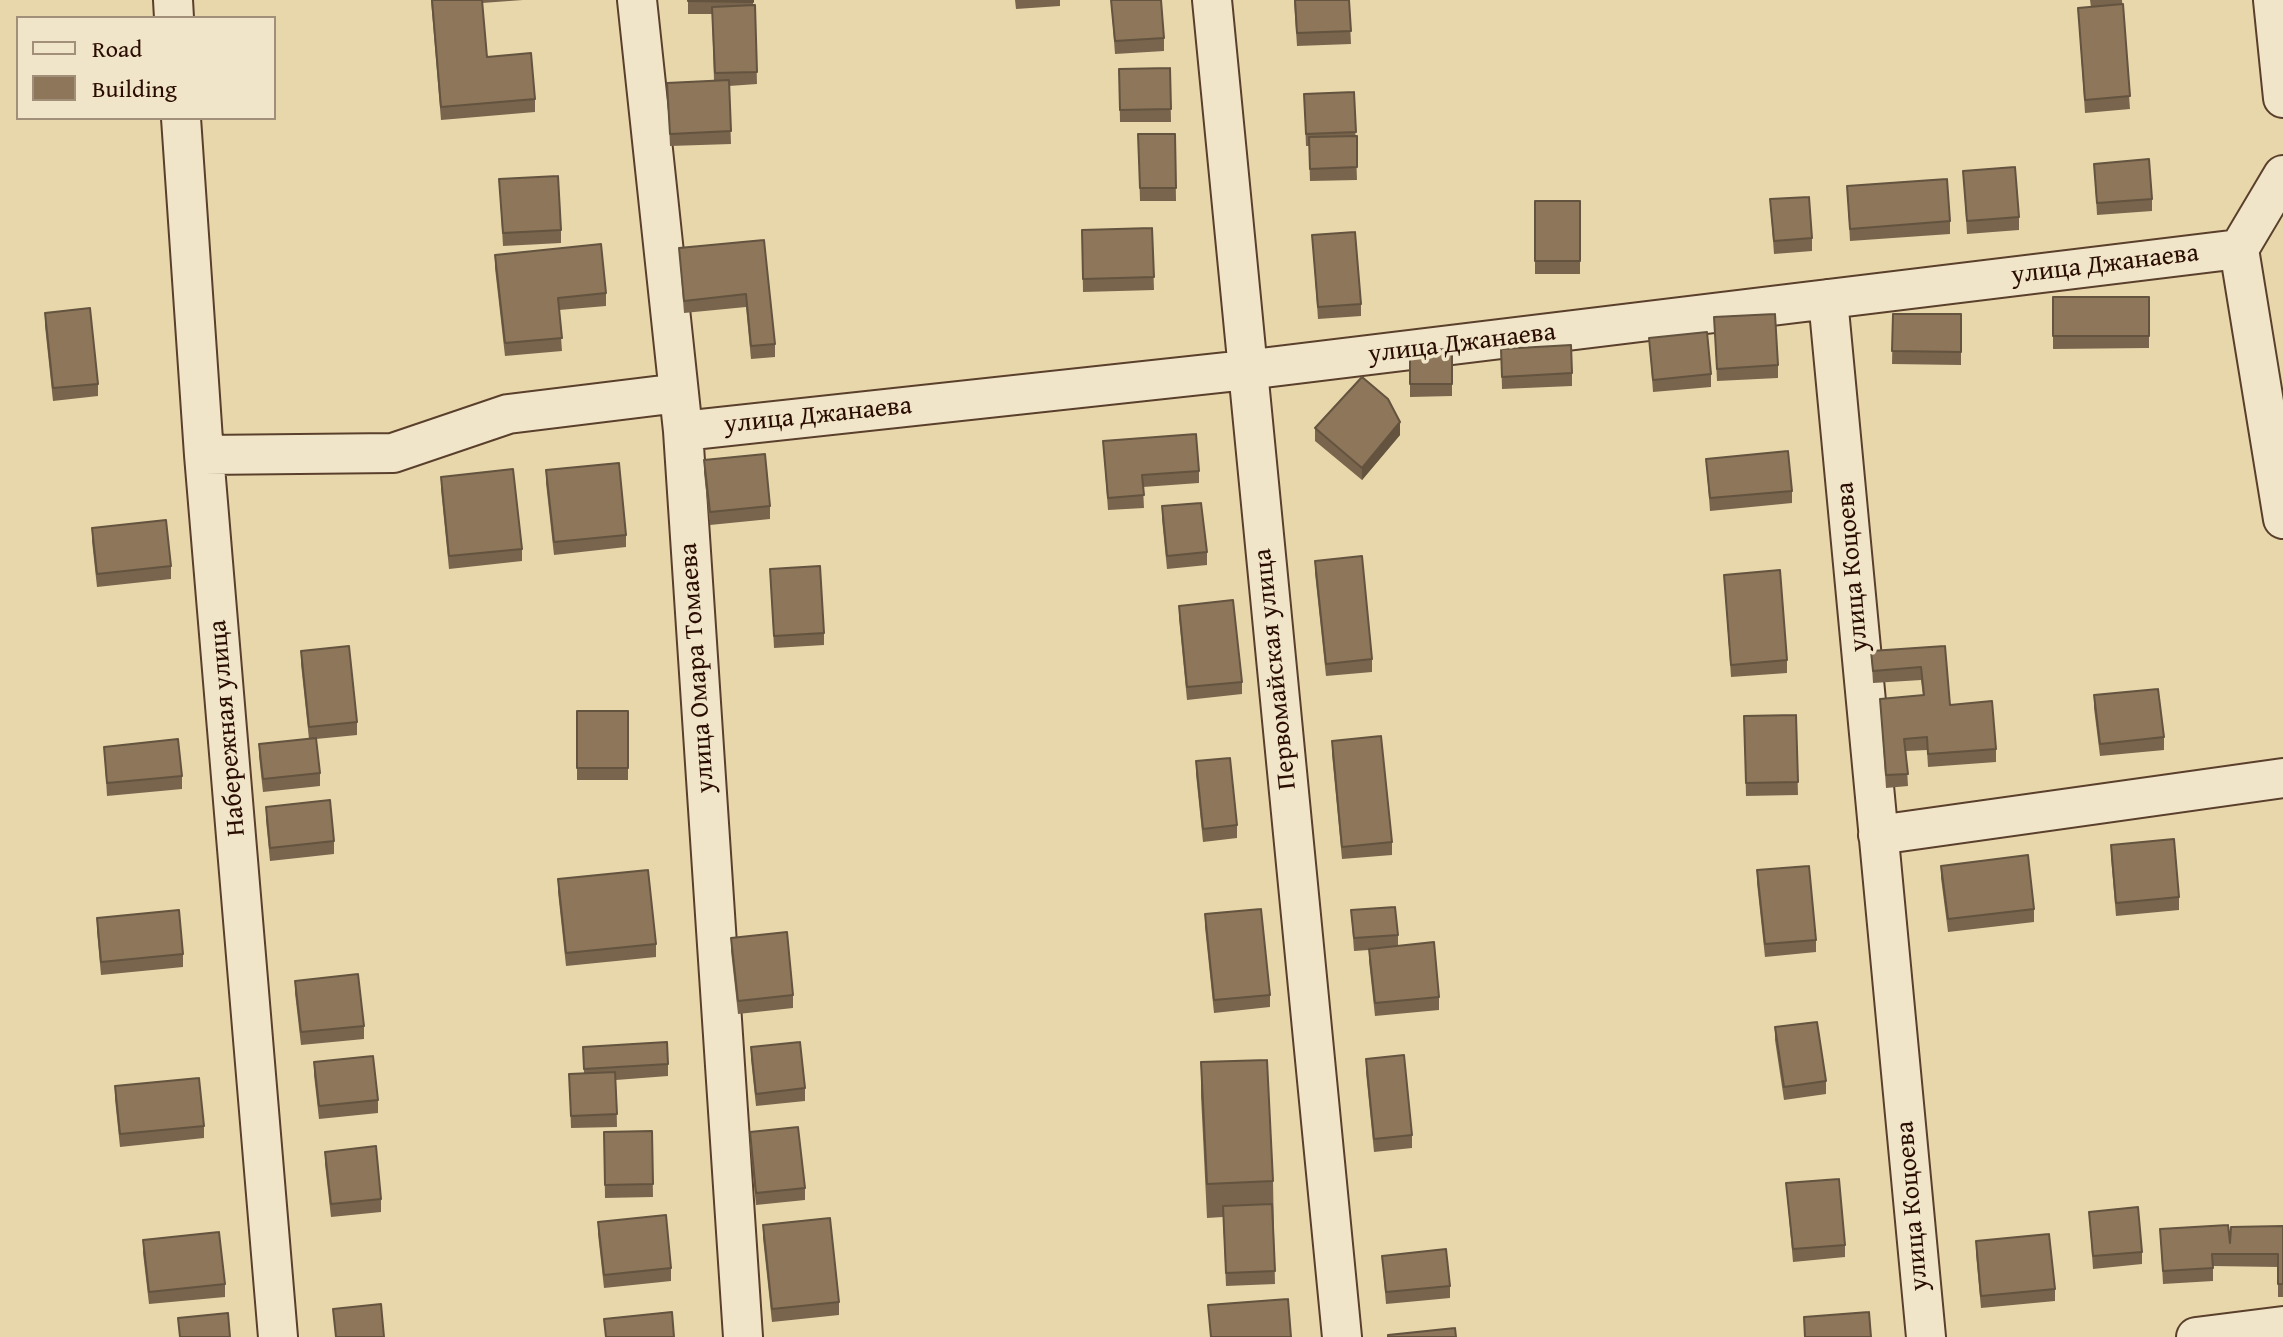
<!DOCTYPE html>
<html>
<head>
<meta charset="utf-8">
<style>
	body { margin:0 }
	#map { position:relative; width:2283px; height:1337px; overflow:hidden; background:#e9d7ac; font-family:"Gentium Book Plus",serif }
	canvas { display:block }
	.legend { position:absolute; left:16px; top:16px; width:260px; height:104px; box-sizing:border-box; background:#f1e5c9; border:2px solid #a18f79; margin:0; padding:10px 14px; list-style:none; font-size:24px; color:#2a0d01 }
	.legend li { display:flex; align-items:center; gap:16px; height:40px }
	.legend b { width:40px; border:2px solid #a18f79 }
</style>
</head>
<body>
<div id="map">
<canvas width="2283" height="1337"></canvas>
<ul class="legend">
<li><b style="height:10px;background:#f1e5c9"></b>Road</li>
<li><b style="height:22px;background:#8d765a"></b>Building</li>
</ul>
</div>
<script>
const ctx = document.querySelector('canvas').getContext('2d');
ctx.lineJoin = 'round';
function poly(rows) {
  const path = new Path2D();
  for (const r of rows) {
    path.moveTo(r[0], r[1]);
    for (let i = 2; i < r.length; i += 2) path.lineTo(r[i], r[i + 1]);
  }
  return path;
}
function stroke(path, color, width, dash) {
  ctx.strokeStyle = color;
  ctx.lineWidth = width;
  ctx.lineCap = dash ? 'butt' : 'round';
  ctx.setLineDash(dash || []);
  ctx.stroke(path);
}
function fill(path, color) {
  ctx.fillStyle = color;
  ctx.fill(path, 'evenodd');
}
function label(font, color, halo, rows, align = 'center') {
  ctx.font = font + ' "Gentium Book Plus",serif';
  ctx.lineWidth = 7;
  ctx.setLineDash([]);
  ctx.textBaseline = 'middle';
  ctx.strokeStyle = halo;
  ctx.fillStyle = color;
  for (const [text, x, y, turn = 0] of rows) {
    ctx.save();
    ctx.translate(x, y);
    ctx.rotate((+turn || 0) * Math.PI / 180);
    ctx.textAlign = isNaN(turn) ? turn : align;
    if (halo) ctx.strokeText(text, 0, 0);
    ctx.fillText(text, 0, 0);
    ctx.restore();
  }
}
const street = poly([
	[173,0,174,18],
	[637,0,683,431,743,1337],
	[1212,0,1342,1337],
	[2273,0,2283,98],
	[181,118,204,455,278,1337],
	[2283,175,2239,249,2283,519],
	[1828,299,1926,1337],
	[683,431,1246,370,2239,249],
	[204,455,393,453,508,414,679,393],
	[1878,835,2283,778],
	[2196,1337,2283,1326]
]);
stroke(street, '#5a402c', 42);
stroke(street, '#f1e5c9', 38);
fill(poly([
	[431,0,523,0,482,3,487,57,535,99,535,112,441,120],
	[688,0,753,0,753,5,755,5,757,84,729,86,731,144,670,146,667,83,714,81,712,14,688,14],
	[1015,0,1060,0,1060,6,1016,9],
	[1111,0,1164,38,1164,51,1115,54],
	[1294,0,1349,0,1351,44,1297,46],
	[2090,0,2122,0,2130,109,2085,113,2078,8,2091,7],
	[1170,68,1171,122,1120,122,1119,69],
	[1354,92,1357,180,1310,181,1309,146,1306,146,1304,94],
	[1138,134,1175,134,1176,201,1140,201],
	[2094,164,2152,199,2152,211,2097,215],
	[1963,171,2019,217,2019,230,1967,234],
	[499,179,561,230,561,243,503,246],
	[1847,186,1950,221,1950,234,1850,241],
	[1770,199,1812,238,1812,251,1774,254],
	[1535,201,1580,201,1580,274,1535,274],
	[1152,228,1154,290,1083,292,1082,230],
	[1312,235,1361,304,1361,316,1318,319],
	[764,240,775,344,775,357,751,359,746,307,684,313,679,248],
	[495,255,606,293,606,306,559,310,562,351,505,356,495,268],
	[2053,297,2149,297,2149,348,2053,349],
	[45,313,98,384,98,396,53,401,45,326],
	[1893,314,1961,314,1961,365,1892,364],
	[1714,317,1778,365,1778,378,1717,381],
	[1649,338,1711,374,1711,387,1653,392],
	[1452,349,1452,396,1410,397,1410,350],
	[1501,349,1572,373,1572,386,1502,389],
	[1315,428,1400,435,1362,480,1315,441],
	[1103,441,1199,471,1199,483,1143,487,1144,508,1108,510],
	[1706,459,1792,491,1792,503,1710,511],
	[704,460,770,506,770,519,710,525,704,473],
	[546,470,626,535,626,547,554,555,546,483],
	[441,477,522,549,522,561,449,569,441,489],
	[1162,506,1207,552,1207,565,1167,569,1162,519],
	[92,528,171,566,171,579,97,587,92,541],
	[1315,561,1372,659,1372,672,1326,676,1315,573],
	[770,569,824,633,824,645,774,648],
	[1724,575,1787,660,1787,673,1731,677],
	[1179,606,1242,682,1242,694,1187,700,1179,618],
	[1945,646,1950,705,1996,749,1996,762,1928,767,1927,750,1906,751,1908,786,1886,788,1880,699,1923,696,1921,680,1873,683,1871,651],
	[301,651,357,722,357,735,316,739,320,773,320,786,263,792,259,756,259,744,309,739,301,664],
	[2094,695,2164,737,2164,750,2100,756,2094,708],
	[577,711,628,711,628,780,577,780],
	[1796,715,1798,795,1746,796,1744,716],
	[1332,741,1392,842,1392,855,1342,859,1332,754],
	[104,747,182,776,182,789,107,796],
	[1196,761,1237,825,1237,838,1203,842,1196,774],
	[266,807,334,841,334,854,270,861,266,820],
	[2111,845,2179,897,2179,910,2116,916,2111,857],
	[1941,866,2034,909,2034,922,1948,932,1941,878],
	[1757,870,1816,940,1816,952,1765,957,1757,883],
	[558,879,656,944,656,957,566,966,558,892],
	[1351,910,1398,935,1398,946,1439,997,1439,1010,1375,1016,1369,961,1369,950,1354,951],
	[1205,914,1270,995,1270,1007,1214,1013,1205,927],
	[97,918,183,954,183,967,101,975,97,931],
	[731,938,793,995,793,1008,738,1014,731,951],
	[295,981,364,1026,364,1039,301,1045,295,993],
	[1775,1027,1826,1081,1826,1094,1784,1100,1775,1040],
	[583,1047,668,1064,668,1076,616,1080,617,1127,571,1128,569,1074,584,1073],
	[751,1047,805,1088,805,1101,756,1106,751,1059],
	[1366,1059,1412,1135,1412,1148,1374,1152,1366,1072],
	[314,1062,378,1100,378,1113,319,1119,314,1075],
	[1201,1062,1273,1181,1275,1284,1226,1286,1223,1217,1207,1218,1201,1096],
	[115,1086,204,1126,204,1138,120,1147,115,1099],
	[652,1131,653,1197,605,1198,604,1132],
	[750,1132,805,1188,805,1200,756,1205,750,1145],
	[325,1152,381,1199,381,1212,331,1217,325,1164],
	[1786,1183,1845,1245,1845,1257,1793,1262],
	[2089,1212,2142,1252,2142,1264,2093,1269],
	[598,1222,671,1268,671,1281,604,1288,598,1234],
	[763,1225,839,1302,839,1315,772,1322,763,1238],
	[2283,1226,2283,1297,2278,1297,2278,1267,2213,1266,2213,1281,2163,1284,2160,1229,2230,1243],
	[143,1240,225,1284,225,1297,149,1304,143,1253],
	[1976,1241,2055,1289,2055,1301,1981,1308,1976,1254],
	[1382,1256,1450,1286,1450,1298,1386,1304]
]), '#79654d');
fill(poly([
	[1400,422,1400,435,1362,480,1362,468]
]), '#63533f');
const building = poly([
	[432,0,482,0,487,57,531,53,535,99,441,107,432,0],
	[688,0,753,0,753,2,688,1,688,0],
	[1111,0,1161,0,1164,38,1115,41,1111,0],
	[1295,0,1349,0,1351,31,1297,33,1295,0],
	[2123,4,2130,96,2085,100,2078,8,2123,4],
	[755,5,757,72,715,73,712,7,755,5],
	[1170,68,1171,109,1120,110,1119,69,1170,68],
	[729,80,731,131,670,134,667,83,729,80],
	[1354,92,1356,132,1306,134,1304,94,1354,92],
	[1138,134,1175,134,1176,188,1140,188,1138,134],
	[1357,136,1357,167,1310,169,1309,137,1357,136],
	[2149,159,2152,199,2097,203,2094,164,2149,159],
	[2015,167,2019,217,1967,221,1963,171,2015,167],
	[558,176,561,230,503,233,499,179,558,176],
	[1947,179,1950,221,1850,229,1847,186,1947,179],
	[1809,197,1812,238,1774,241,1770,199,1809,197],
	[1535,201,1580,201,1580,261,1535,261,1535,201],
	[1152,228,1154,277,1083,279,1082,230,1152,228],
	[1355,232,1361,304,1318,307,1312,235,1355,232],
	[764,240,775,344,751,346,746,294,684,301,679,248,764,240],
	[601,244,606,293,558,298,562,338,505,343,495,255,601,244],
	[2053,297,2149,297,2149,336,2053,336,2053,297],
	[90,308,98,384,53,388,45,313,90,308],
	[1775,314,1778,365,1717,369,1714,317,1775,314],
	[1893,314,1961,314,1961,352,1892,351,1893,314],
	[1707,332,1711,374,1653,380,1649,338,1707,332],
	[1571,345,1572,373,1502,377,1501,349,1571,345],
	[1452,349,1452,384,1410,384,1410,350,1452,349],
	[1362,377,1388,399,1400,422,1362,468,1315,428,1362,377],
	[1196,434,1199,471,1142,475,1144,495,1108,498,1103,441,1196,434],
	[1788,451,1792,491,1710,498,1706,459,1788,451],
	[765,454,770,506,710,512,704,460,765,454],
	[619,463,626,535,554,542,546,470,619,463],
	[513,469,522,549,449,556,441,477,513,469],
	[1201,503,1207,552,1167,556,1162,506,1201,503],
	[166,520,171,566,97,574,92,528,166,520],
	[1362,556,1372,659,1326,664,1315,561,1362,556],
	[820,566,824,633,774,636,770,569,820,566],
	[1780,570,1787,660,1731,665,1724,575,1780,570],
	[1233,600,1242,682,1187,687,1179,606,1233,600],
	[349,646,357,722,309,727,301,651,349,646],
	[1945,646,1950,705,1992,701,1996,749,1928,754,1927,737,1904,739,1908,774,1886,775,1880,699,1924,695,1921,667,1873,671,1871,651,1945,646],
	[2158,689,2164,737,2100,744,2094,695,2158,689],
	[577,711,628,711,628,768,577,768,577,711],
	[1796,715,1798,782,1746,783,1744,716,1796,715],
	[1381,736,1392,842,1342,847,1332,741,1381,736],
	[316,738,320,773,263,779,259,744,316,738],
	[178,739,182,776,107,783,104,747,178,739],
	[1230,758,1237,825,1203,829,1196,761,1230,758],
	[330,800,334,841,270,848,266,807,330,800],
	[2174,839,2179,897,2116,903,2111,845,2174,839],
	[2028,855,2034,909,1948,919,1941,866,2028,855],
	[1809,866,1816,940,1765,944,1757,870,1809,866],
	[648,870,656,944,566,953,558,879,648,870],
	[1395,907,1398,935,1354,938,1351,910,1395,907],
	[1261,909,1270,995,1214,1000,1205,914,1261,909],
	[179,910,183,954,101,962,97,918,179,910],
	[787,932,793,995,738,1001,731,938,787,932],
	[1434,942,1439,997,1375,1003,1369,949,1434,942],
	[358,974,364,1026,301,1032,295,981,358,974],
	[1817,1022,1826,1081,1784,1087,1775,1027,1817,1022],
	[667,1042,668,1064,584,1069,583,1047,667,1042],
	[800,1042,805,1088,756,1094,751,1047,800,1042],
	[1404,1055,1412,1135,1374,1139,1366,1059,1404,1055],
	[373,1056,378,1100,319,1106,314,1062,373,1056],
	[1267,1060,1273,1181,1207,1184,1201,1062,1267,1060],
	[615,1072,617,1114,571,1116,569,1074,615,1072],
	[199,1078,204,1126,120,1134,115,1086,199,1078],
	[798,1127,805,1188,756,1193,750,1132,798,1127],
	[652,1131,653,1184,605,1185,604,1132,652,1131],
	[376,1146,381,1199,331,1204,325,1152,376,1146],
	[1839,1179,1845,1245,1793,1249,1786,1183,1839,1179],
	[1272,1204,1275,1271,1226,1273,1223,1206,1272,1204],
	[2138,1207,2142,1252,2093,1256,2089,1212,2138,1207],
	[666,1215,671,1268,604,1275,598,1222,666,1215],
	[830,1218,839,1302,772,1309,763,1225,830,1218],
	[2228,1225,2230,1243,2231,1227,2283,1226,2283,1284,2278,1284,2278,1254,2212,1254,2213,1268,2163,1271,2160,1229,2228,1225],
	[219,1232,225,1284,149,1292,143,1240,219,1232],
	[2049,1234,2055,1289,1981,1296,1976,1241,2049,1234],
	[1446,1249,1450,1286,1386,1292,1382,1256,1446,1249],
	[1288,1299,1291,1337,1211,1337,1208,1305,1288,1299],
	[381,1304,384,1337,336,1337,333,1309,381,1304],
	[672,1312,674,1337,606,1337,604,1319,672,1312],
	[1869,1312,1871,1337,1805,1337,1804,1317,1869,1312],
	[228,1313,230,1337,180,1337,178,1318,228,1313],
	[1455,1328,1456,1337,1388,1337,1388,1335,1455,1328]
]);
fill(building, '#8d765a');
stroke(building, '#63533f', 2);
label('26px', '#2a0d01', '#f1e5c9', [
	["улица Джанаева",2105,265,-7],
	["улица Джанаева",1462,344,-7],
	["улица Джанаева",818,416,-6],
	["улица Коцоева",1853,567,-95],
	["улица Омара Томаева",698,668,-94],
	["Первомайская улица",1276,669,-96],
	["Набережная улица",228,728,-95],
	["улица Коцоева",1913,1206,-95]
]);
</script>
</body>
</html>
